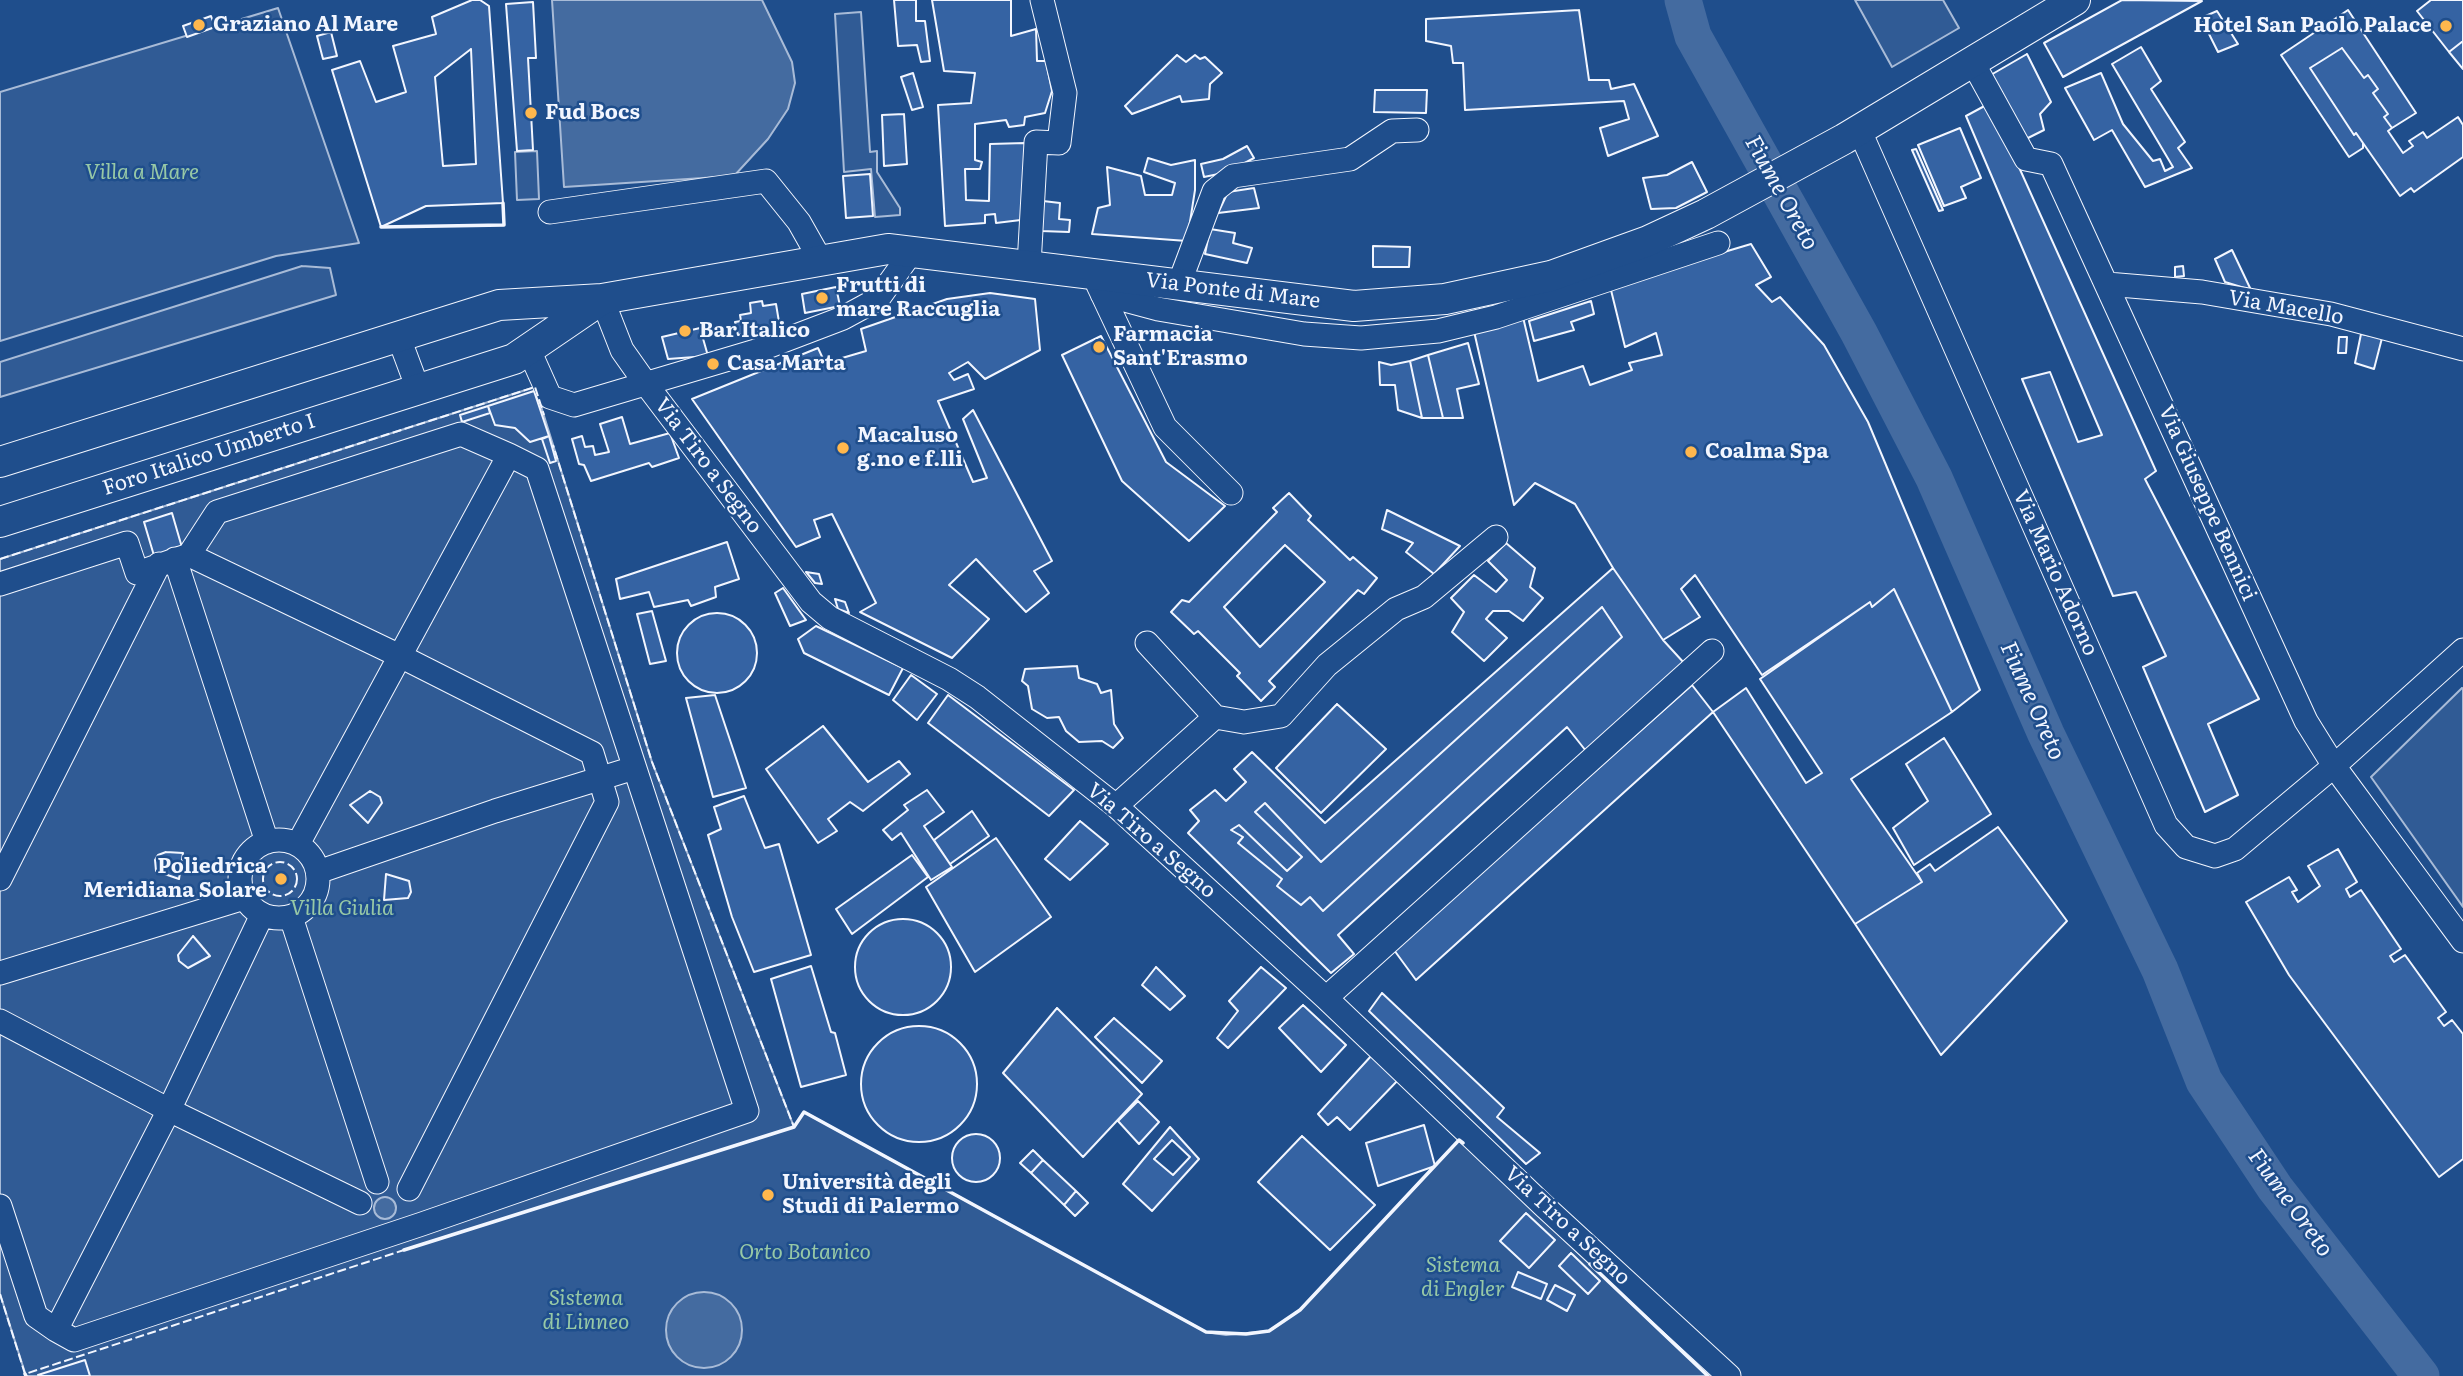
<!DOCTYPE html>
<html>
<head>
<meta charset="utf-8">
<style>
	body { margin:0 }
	canvas { display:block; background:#1f4e8c }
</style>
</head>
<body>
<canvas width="2463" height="1376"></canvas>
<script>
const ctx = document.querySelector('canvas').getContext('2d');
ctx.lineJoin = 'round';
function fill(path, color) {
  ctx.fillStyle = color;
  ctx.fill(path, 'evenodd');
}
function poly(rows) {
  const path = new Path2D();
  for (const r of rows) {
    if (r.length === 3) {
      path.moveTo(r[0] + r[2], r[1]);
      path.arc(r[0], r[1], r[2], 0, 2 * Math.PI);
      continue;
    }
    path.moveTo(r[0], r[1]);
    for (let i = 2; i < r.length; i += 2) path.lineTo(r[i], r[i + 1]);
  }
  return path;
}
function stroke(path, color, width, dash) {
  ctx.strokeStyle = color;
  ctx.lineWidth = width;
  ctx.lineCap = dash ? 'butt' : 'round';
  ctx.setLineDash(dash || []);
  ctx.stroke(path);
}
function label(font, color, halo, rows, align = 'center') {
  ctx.font = font + ' Literata,serif';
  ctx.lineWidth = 5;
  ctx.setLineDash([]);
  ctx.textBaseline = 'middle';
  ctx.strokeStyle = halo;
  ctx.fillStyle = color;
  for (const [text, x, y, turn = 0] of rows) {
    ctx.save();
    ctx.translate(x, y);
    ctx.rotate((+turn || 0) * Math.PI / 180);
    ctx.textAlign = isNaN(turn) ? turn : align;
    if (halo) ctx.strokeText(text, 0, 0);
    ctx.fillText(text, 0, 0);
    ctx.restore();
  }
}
const built = poly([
	[1855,0,1943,0,1959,28,1892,67,1855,0],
	[278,8,359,243,276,256,0,341,0,92,278,8],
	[861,12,870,152,877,151,877,172,900,208,900,215,875,217,871,169,844,172,835,14,861,12],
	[537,151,539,199,517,200,515,152,537,151],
	[302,266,330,268,336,295,0,397,0,362,302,266],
	[535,387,652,762,794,1127,804,1112,1206,1332,1226,1335,1269,1331,1300,1310,1459,1140,1708,1376,26,1376,0,1294,0,559,535,387],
	[2462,688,2463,689,2463,907,2371,777,2462,688]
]);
fill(built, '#305b95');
stroke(built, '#a8bbd7', 2);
const water = poly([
	[552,0,762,0,792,62,795,83,788,109,768,139,734,176,564,187,552,0],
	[385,1208,11],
	[704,1330,38]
]);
fill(water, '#446ba0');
stroke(water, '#a8bbd7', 2);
stroke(poly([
	[1683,0,1693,36,1859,333,1934,478,2046,734,2160,970,2204,1081,2275,1188,2421,1376]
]), '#446ba0', 37);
const building = poly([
	[472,0,480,0,489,6,503,203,426,206,381,227,332,70,360,61,376,102,406,92,393,46,436,34,432,17,472,0],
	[471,49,476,164,443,166,435,77,471,49],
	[894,0,916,0,916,21,925,21,930,61,921,62,917,45,898,46,894,0],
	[932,0,1011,0,1011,36,1036,29,1037,61,1046,61,1052,91,1045,113,1025,117,1024,125,1009,127,1006,120,975,124,975,160,982,162,980,169,965,169,966,200,989,201,990,144,1025,143,1029,219,996,223,995,214,985,215,985,223,945,226,938,105,971,103,975,73,944,71,932,0],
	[2122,0,2202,1,2063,77,2044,43,2122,0],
	[2431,0,2463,0,2463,41,2449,52,2417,11,2431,0],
	[533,2,536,58,528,58,533,150,517,151,506,4,533,2],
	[1579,10,1589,80,1609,80,1611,89,1634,84,1658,136,1608,156,1600,128,1629,119,1624,101,1465,110,1463,63,1453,63,1451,46,1426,41,1426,19,1579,10],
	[2348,10,2416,113,2392,128,2384,117,2388,114,2373,93,2378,89,2368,75,2364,78,2342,48,2310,68,2354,135,2356,133,2363,143,2363,148,2349,157,2281,55,2348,10],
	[2217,11,2238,44,2218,52,2201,18,2217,11],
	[211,16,215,27,187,37,183,26,211,16],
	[331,32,337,56,323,59,317,36,331,32],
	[2463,41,2463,69,2449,52,2463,41],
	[2141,47,2161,81,2151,89,2185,142,2178,148,2192,168,2145,187,2112,130,2094,140,2065,88,2101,73,2123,124,2153,161,2160,159,2165,171,2173,167,2112,64,2141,47],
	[2342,48,2364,78,2368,75,2378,89,2373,93,2388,114,2384,117,2392,128,2388,131,2403,153,2413,146,2409,141,2423,132,2427,138,2458,117,2463,125,2463,157,2414,192,2411,188,2400,196,2356,133,2354,135,2310,68,2342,48],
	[2027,54,2051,102,2040,114,2044,130,2022,141,1989,76,2027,54],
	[1177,55,1186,62,1195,55,1200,59,1205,57,1222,73,1210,84,1209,99,1182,102,1180,96,1132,114,1125,106,1177,55],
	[913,73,923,107,912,110,901,77,913,73],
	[1375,90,1427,90,1426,113,1374,112,1375,90],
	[1990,103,2156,471,2145,479,2259,699,2208,724,2238,795,2205,812,2143,667,2166,656,2136,592,2113,596,2022,379,2050,372,2078,442,2102,435,1966,116,1990,103],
	[904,114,907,164,884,166,882,115,904,114],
	[1960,128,1981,178,1961,187,1966,198,1944,206,1918,145,1960,128],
	[1247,146,1254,158,1228,172,1204,177,1201,164,1223,159,1247,146],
	[1916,149,1943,210,1939,211,1912,150,1916,149],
	[1148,158,1171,165,1195,160,1195,190,1187,241,1092,234,1098,208,1110,205,1107,167,1141,176,1145,195,1172,195,1175,183,1144,172,1148,158],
	[1692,162,1707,192,1676,208,1651,209,1643,178,1667,175,1692,162],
	[870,174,873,216,846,218,843,176,870,174],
	[1254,188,1259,208,1218,213,1228,192,1254,188],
	[1043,201,1060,203,1059,219,1070,220,1069,232,1041,231,1043,201],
	[1210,229,1235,233,1233,243,1252,248,1247,263,1205,254,1210,229],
	[1751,244,1771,277,1756,285,1772,302,1780,297,1824,345,1868,422,1980,690,1952,712,1894,589,1872,607,1870,602,1762,675,1695,575,1681,589,1700,617,1663,640,1613,568,1575,504,1535,483,1514,505,1473,327,1523,317,1538,381,1583,366,1590,385,1632,370,1629,363,1662,355,1656,333,1625,347,1610,286,1751,244],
	[1373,246,1410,247,1409,267,1373,267,1373,246],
	[2232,250,2251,290,2225,282,2215,259,2232,250],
	[2183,266,2184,276,2175,277,2175,267,2183,266],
	[836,287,840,306,805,313,802,294,836,287],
	[990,293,1035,299,1040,350,985,379,968,362,949,373,954,380,968,374,974,389,938,401,973,482,987,478,963,419,973,410,1052,561,1034,571,1049,593,1026,612,976,559,949,585,989,619,952,658,860,612,876,603,832,514,814,520,820,537,796,547,692,399,818,348,825,363,866,351,861,329,947,299,990,293],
	[762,301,763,306,776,304,780,328,738,335,735,322,741,321,740,315,751,313,750,303,762,301],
	[1591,301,1594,314,1571,322,1574,330,1534,341,1529,321,1591,301],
	[700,328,708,356,668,359,662,337,700,328],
	[2361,334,2382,338,2374,369,2355,363,2361,334],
	[1101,336,1166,462,1225,506,1189,541,1122,481,1062,355,1101,336],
	[2339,337,2347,337,2346,353,2338,353,2339,337],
	[1468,343,1479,384,1457,389,1463,418,1443,418,1428,355,1468,343],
	[1428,355,1443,418,1422,418,1410,361,1428,355],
	[1410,361,1422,418,1398,410,1395,385,1380,385,1379,362,1391,365,1410,361],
	[534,391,549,436,530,442,515,428,495,425,488,406,534,391],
	[488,406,490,413,462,422,460,415,488,406],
	[622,417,630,444,670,433,679,458,652,467,649,463,591,481,584,465,579,464,572,439,582,436,585,447,593,446,595,455,609,452,600,424,622,417],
	[549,436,556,461,550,463,542,439,549,436],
	[1289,493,1311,516,1308,520,1350,560,1353,557,1377,578,1364,594,1358,590,1269,681,1275,687,1261,701,1237,676,1240,673,1198,631,1194,634,1171,612,1182,600,1189,602,1277,512,1273,508,1289,493],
	[1285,545,1325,582,1260,647,1224,607,1285,545],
	[1387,510,1460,546,1434,574,1406,552,1413,543,1382,529,1387,510],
	[172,513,183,551,155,559,144,522,172,513],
	[727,542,739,579,715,587,716,597,691,606,688,600,654,607,649,592,620,599,616,579,727,542],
	[1506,543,1535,568,1530,587,1543,598,1523,621,1509,611,1493,611,1486,619,1507,638,1484,661,1452,632,1464,612,1451,598,1474,575,1496,592,1507,580,1488,561,1506,543],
	[1613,568,1663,640,1685,664,1586,751,1567,727,1338,935,1354,954,1331,973,1188,833,1199,821,1190,810,1215,790,1226,801,1246,782,1234,769,1252,752,1325,823,1613,568],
	[1602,607,1622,637,1323,911,1310,897,1301,905,1277,886,1282,879,1238,843,1243,837,1231,830,1239,825,1287,871,1302,857,1255,812,1265,803,1321,862,1602,607],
	[806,572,819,574,822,584,815,583,806,572],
	[783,588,806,620,790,626,775,593,783,588],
	[1894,589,1952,712,1851,779,1922,882,1855,924,1713,712,1746,688,1806,783,1822,773,1760,679,1870,602,1872,607,1894,589],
	[835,599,845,602,849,613,838,609,835,599],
	[1602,607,1622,637,1323,911,1310,897,1301,905,1277,886,1282,879,1238,843,1243,837,1231,830,1239,825,1287,871,1302,857,1255,812,1265,803,1321,862,1602,607],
	[652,611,666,661,650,664,637,614,652,611],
	[717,653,40],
	[816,626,903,668,889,695,804,653,798,639,816,626],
	[1077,666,1079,678,1097,684,1101,693,1111,690,1114,724,1123,738,1113,748,1102,741,1079,742,1066,731,1059,717,1047,718,1032,709,1028,686,1022,681,1025,669,1077,666],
	[911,675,937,694,917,720,893,700,911,675],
	[1692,685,1713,712,1416,980,1394,950,1692,685],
	[715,695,746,788,713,797,686,698,715,695],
	[948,695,1074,790,1049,816,928,723,948,695],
	[1337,704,1386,749,1321,813,1276,768,1337,704],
	[823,726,868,782,899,761,910,774,863,811,850,802,828,819,837,831,818,843,766,769,823,726],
	[1944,738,1991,814,1914,865,1893,828,1928,801,1906,764,1944,738],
	[927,790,944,812,924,826,952,867,931,880,901,833,892,840,883,830,908,810,904,805,927,790],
	[370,791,380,797,382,803,368,823,350,805,370,791],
	[744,796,765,848,779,844,811,955,754,972,732,917,708,835,721,829,714,807,744,796],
	[972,811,989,836,950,864,934,840,972,811],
	[1080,821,1108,844,1070,880,1045,859,1080,821],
	[1998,827,2067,921,1941,1055,1855,924,1922,882,1917,873,1930,864,1935,871,1998,827],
	[996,838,1051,917,975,972,926,887,996,838],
	[2338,849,2357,882,2346,889,2350,897,2361,890,2401,949,2390,956,2394,962,2405,955,2446,1012,2438,1018,2444,1026,2452,1020,2463,1034,2463,1159,2439,1177,2289,975,2246,902,2289,877,2297,890,2292,892,2298,902,2320,886,2308,866,2338,849],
	[166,852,183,853,179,879,156,871,155,860,158,855,166,852],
	[912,855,928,877,852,934,836,909,912,855],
	[386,874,409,881,411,892,408,898,384,900,386,874],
	[903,967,48],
	[193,936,210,956,188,968,179,961,178,955,193,936],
	[811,966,831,1032,835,1033,846,1075,801,1087,771,979,811,966],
	[1156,967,1185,996,1170,1010,1142,985,1156,967],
	[1261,967,1286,988,1228,1048,1217,1038,1238,1011,1229,1001,1261,967],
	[1382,993,1504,1108,1497,1117,1540,1153,1526,1164,1369,1011,1382,993],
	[1303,1005,1346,1045,1321,1072,1279,1028,1303,1005],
	[1057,1008,1142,1094,1083,1157,1003,1073,1057,1008],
	[1114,1018,1162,1061,1142,1083,1095,1037,1114,1018],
	[919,1084,58],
	[1372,1055,1400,1078,1350,1130,1337,1117,1328,1125,1318,1114,1372,1055],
	[1138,1101,1159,1122,1139,1144,1118,1121,1138,1101],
	[1424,1125,1435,1166,1378,1186,1366,1143,1424,1125],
	[1170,1127,1199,1159,1152,1211,1123,1184,1170,1127],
	[976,1158,24],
	[1302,1136,1375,1205,1330,1250,1258,1182,1302,1136],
	[1172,1140,1190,1157,1173,1175,1154,1159,1172,1140],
	[1033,1150,1043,1160,1031,1173,1020,1163,1033,1150],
	[1043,1160,1076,1191,1064,1205,1031,1173,1043,1160],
	[1076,1191,1088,1203,1075,1216,1064,1205,1076,1191],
	[1526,1213,1555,1240,1529,1268,1500,1241,1526,1213],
	[1571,1253,1600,1281,1588,1294,1559,1266,1571,1253],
	[1518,1272,1547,1284,1541,1299,1512,1287,1518,1272],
	[1555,1285,1575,1295,1567,1311,1547,1300,1555,1285],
	[85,1360,90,1376,39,1376,38,1375,85,1360]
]);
fill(building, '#3563a3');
stroke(building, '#f2f6ff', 2);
const minor = poly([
	[1972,61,2026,159,2051,164,2306,721,2334,766,2463,941],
	[1859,129,2166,825,2186,847,2215,856,2235,849,2334,766,2463,650],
	[550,212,766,181,799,222,821,261],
	[1029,265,1036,142,1059,143,1065,93,1042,0],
	[1179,284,1214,191,1233,176,1350,159,1392,131,1417,130],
	[2107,284,2202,292,2331,314,2463,349],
	[1098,285,1165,427,1231,493],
	[1102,294,1158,309,1304,334,1361,338,1438,331,1496,317,1718,243],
	[602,299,622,350,646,384,811,602,830,618,949,679,977,697,1116,806,1326,998,1544,1206,1729,1376],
	[399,338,418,389],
	[529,350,550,397,574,405,759,350,843,318,878,299,913,250],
	[189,555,402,657,592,753,607,802,409,1189],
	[175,559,267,842],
	[0,584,127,543,137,573,189,555,217,512,461,434,509,455],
	[1147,643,1215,717],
	[1116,806,1215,717,1244,722,1281,716,1327,665,1396,609,1424,597,1496,537],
	[279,879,39],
	[318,872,495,811,634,768],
	[0,879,159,564],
	[291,917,377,1182],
	[0,973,244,898],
	[1326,998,1712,651],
	[0,1021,169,1110,360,1203],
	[0,1206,36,1316,56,1330,169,1110,262,915],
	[56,1330,74,1340,422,1224,747,1111,537,469,509,455,298,844]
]);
const major = poly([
	[0,462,499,305,602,299,888,249,1354,306,1445,299,1551,276,1648,241,1706,214,1844,139,2075,0],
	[0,522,514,359,602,299]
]);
stroke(minor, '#f2f6ff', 25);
stroke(major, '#f2f6ff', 32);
stroke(minor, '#1f4e8c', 23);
stroke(major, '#1f4e8c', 30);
stroke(poly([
	[0,559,535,387,544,415],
	[280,879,17],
	[0,1294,25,1374,404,1250,794,1127,652,762,553,445]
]), '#f2f6ff', 2, [9, 3.5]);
stroke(poly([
	[381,227,504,225,503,203],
	[404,1250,794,1127,804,1112,1206,1332,1246,1334,1269,1331,1300,1310,1459,1140,1463,1143],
	[1590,1264,1708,1376],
	[25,1374,26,1376]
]), '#f2f6ff', 3.5);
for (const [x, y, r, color] of [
	[199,25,7,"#ffb74d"],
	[2446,26,7,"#ffb74d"],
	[531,113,7,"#ffb74d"],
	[822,298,7,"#ffb74d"],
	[685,331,7,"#ffb74d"],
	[1099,347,7,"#ffb74d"],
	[713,364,7,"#ffb74d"],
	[843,448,7,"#ffb74d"],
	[1691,452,7,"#ffb74d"],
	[281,879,7,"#ffb74d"],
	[768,1195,7,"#ffb74d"]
]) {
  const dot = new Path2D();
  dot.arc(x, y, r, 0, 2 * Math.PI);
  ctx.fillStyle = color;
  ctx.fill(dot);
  stroke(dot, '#1f4e8c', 2.5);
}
label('bold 21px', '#f2f6ff', '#1f4e8c', [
	["Graziano Al Mare",213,25],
	["Hotel San Paolo Palace",2432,26,"right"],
	["Fud Bocs",545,113],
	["Frutti di",836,286],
	["mare Raccuglia",836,310],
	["Bar Italico",699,331],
	["Farmacia",1113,335],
	["Sant'Erasmo",1113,359],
	["Casa Marta",727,364],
	["Macaluso",857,436],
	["g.no e f.lli",857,460],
	["Coalma Spa",1705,452],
	["Poliedrica",267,867,"right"],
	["Meridiana Solare",267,891,"right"],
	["Università degli",782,1183],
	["Studi di Palermo",782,1207]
], 'left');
label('italic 21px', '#97c8a6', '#1f4e8c', [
	["Villa a Mare",142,173],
	["Villa Giulia",342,909],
	["Orto Botanico",805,1253],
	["Sistema",1463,1266],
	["di Engler",1463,1290],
	["Sistema",586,1299],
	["di Linneo",586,1323]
]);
label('21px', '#f2f6ff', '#1f4e8c', [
	["Via Ponte di Mare",1233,291,7],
	["Via Macello",2286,308,10],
	["Foro Italico Umberto I",209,455,-18],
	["Via Tiro a Segno",708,466,53],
	["Via Giuseppe Bennici",2207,503,66],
	["Via Mario Adorno",2055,573,66],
	["Via Tiro a Segno",1151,841,41],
	["Via Tiro a Segno",1567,1226,43]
]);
label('italic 23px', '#f2f6ff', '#1f4e8c', [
	["Fiume Oreto",1781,193,61],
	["Fiume Oreto",2032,701,66],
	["Fiume Oreto",2290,1203,54]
]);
</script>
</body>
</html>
